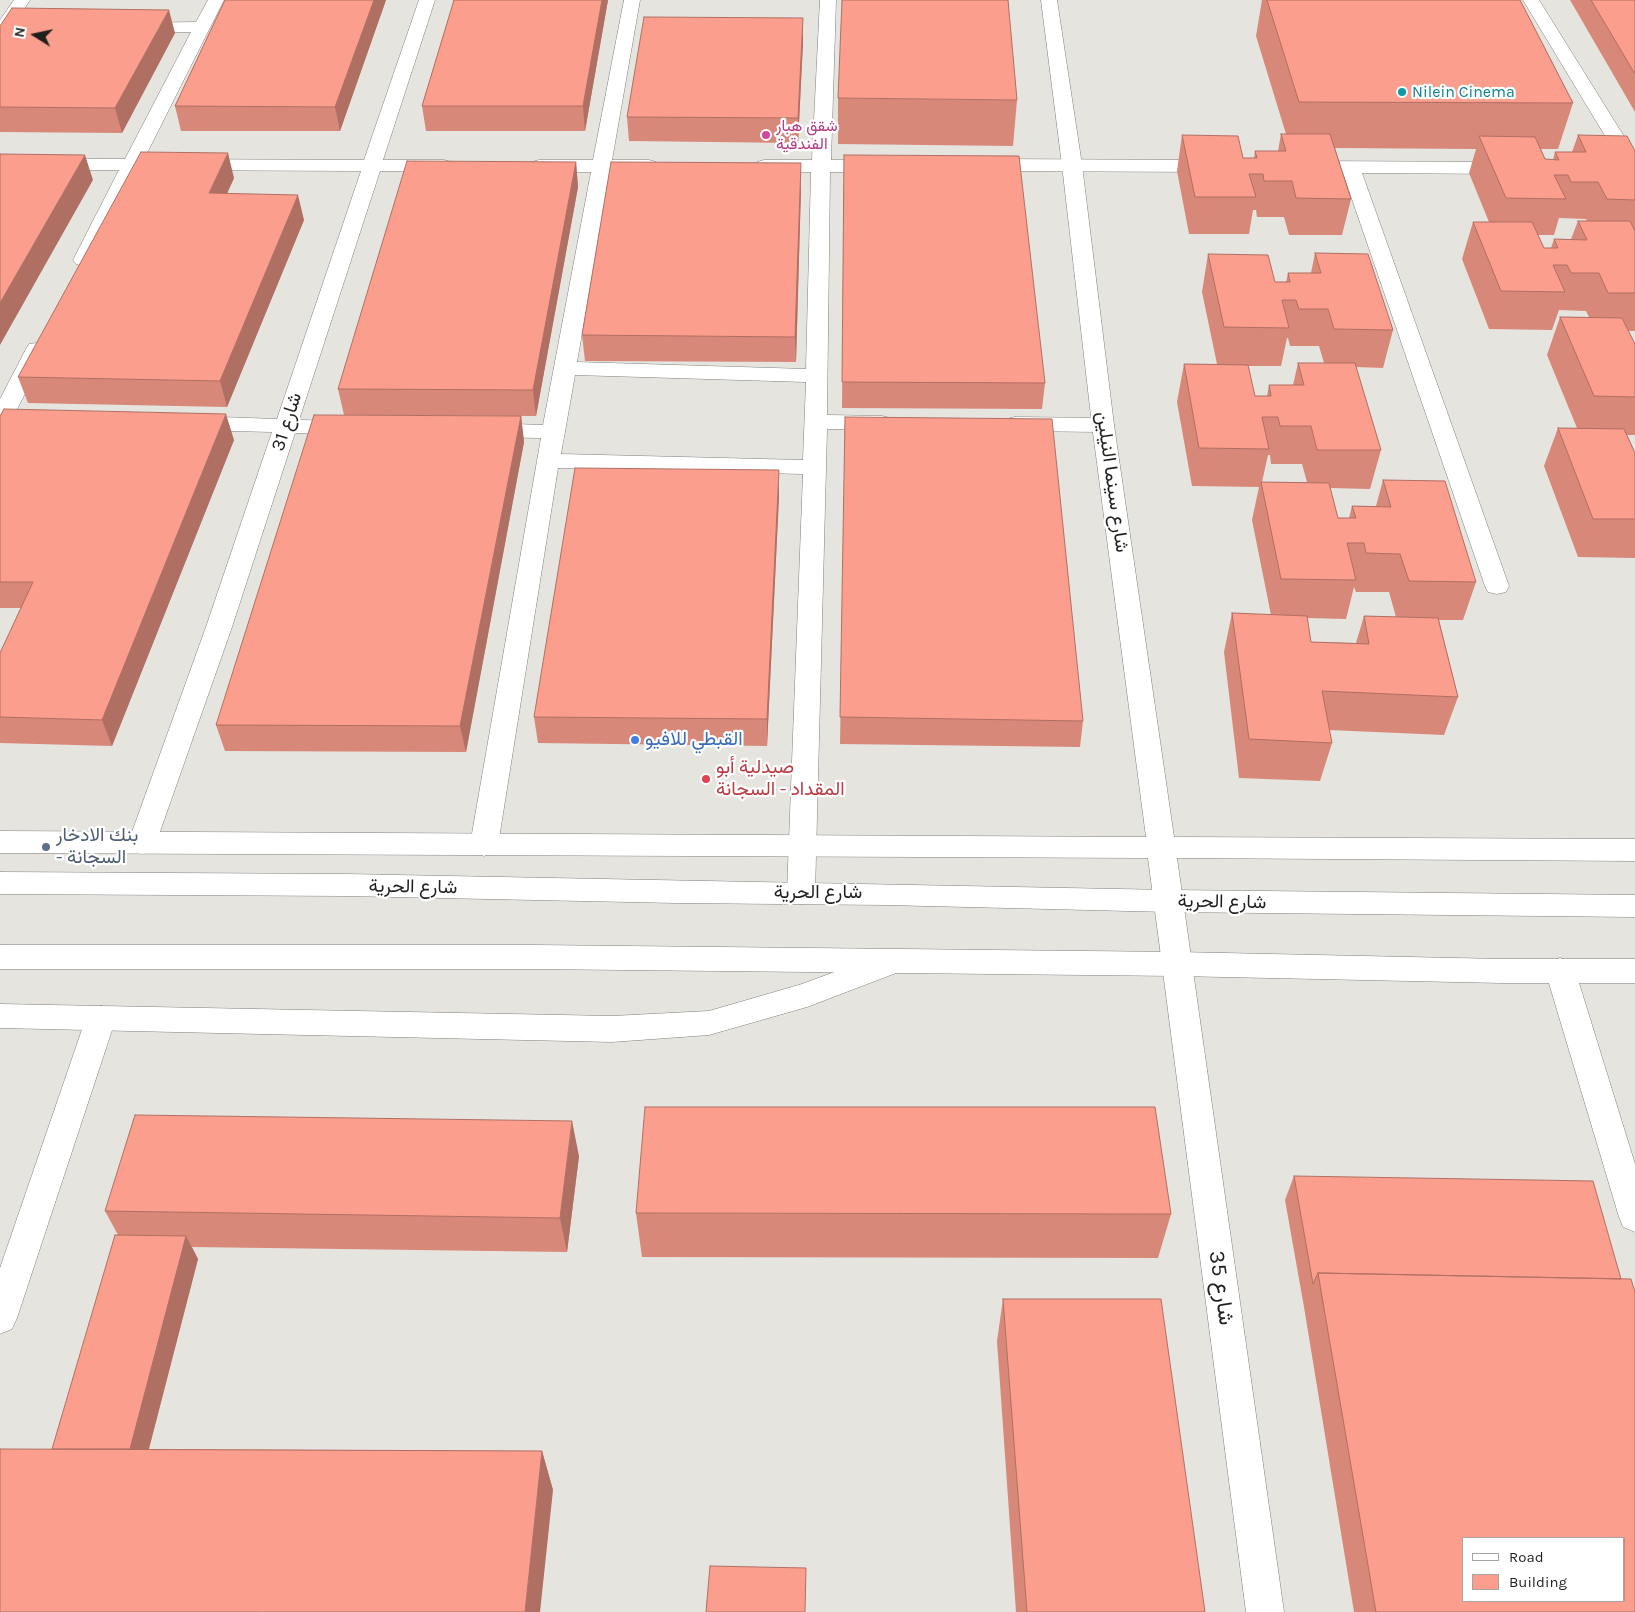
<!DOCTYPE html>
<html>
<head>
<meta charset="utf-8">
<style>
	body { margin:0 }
	#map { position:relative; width:1635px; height:1612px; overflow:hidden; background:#e5e4df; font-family:Karla,sans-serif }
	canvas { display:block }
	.legend { position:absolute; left:1462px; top:1537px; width:162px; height:65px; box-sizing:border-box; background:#fff; border:1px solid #a5a5a5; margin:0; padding:6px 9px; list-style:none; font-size:15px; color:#1f1f1d }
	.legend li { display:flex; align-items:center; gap:10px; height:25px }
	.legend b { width:25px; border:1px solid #a5a5a5 }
	.north { position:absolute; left:10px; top:10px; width:50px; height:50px; -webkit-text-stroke:4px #fff; paint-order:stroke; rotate:280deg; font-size:14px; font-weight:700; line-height:20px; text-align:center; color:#1f1f1d }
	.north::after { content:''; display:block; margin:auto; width:18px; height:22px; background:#1f1f1d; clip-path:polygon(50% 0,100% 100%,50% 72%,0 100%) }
</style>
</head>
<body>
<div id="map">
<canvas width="1635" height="1612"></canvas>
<ul class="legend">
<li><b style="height:6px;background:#fff"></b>Road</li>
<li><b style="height:14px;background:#fb9e8d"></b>Building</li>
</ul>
<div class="north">N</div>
</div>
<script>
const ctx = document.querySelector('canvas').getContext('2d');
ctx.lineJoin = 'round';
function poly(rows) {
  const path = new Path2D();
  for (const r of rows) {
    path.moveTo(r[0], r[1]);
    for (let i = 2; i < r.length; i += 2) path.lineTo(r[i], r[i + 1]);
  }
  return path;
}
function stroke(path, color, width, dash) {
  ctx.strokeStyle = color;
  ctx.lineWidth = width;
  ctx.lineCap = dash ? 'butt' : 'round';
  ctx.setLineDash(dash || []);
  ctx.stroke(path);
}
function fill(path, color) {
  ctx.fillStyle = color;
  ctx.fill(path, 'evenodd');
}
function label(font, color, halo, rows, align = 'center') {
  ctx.font = font + ' Karla,Vazirmatn,sans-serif';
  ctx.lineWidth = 4.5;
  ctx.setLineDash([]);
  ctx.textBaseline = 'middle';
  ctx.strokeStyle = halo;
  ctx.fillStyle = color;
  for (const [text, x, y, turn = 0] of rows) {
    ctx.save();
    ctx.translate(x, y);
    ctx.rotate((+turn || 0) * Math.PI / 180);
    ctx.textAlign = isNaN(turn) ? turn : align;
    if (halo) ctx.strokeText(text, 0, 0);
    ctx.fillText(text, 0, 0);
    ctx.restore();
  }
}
const street = poly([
	[14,0,30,0,6,37,0,38,0,20,14,0],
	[208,0,224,0,144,159,364,160,419,0,435,0,383,160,444,160,451,162,454,166,451,170,444,172,380,171,299,420,348,421,356,423,359,428,356,433,348,435,295,433,232,627,156,843,152,850,142,854,132,850,128,843,206,627,272,432,191,430,183,428,180,423,183,418,191,416,277,419,361,171,138,170,93,260,90,264,83,266,76,264,73,260,119,170,0,170,0,158,125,159,191,32,137,33,131,32,128,28,131,24,137,23,196,22,208,0],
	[624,0,640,0,612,160,649,160,656,162,659,166,656,170,649,172,610,172,577,362,806,369,811,172,764,172,757,170,754,166,757,162,764,160,812,160,820,0,836,0,831,160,881,160,888,162,891,166,888,170,881,172,830,172,827,415,882,416,890,418,893,423,890,428,882,430,827,429,815,893,811,901,801,904,791,901,787,893,803,474,558,468,498,845,494,852,484,856,474,852,470,845,541,438,486,437,478,435,475,430,478,425,486,423,543,425,591,172,539,172,532,170,529,166,532,162,539,160,593,160,624,0],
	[575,375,806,382,803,460,561,454,575,375],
	[1523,0,1539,0,1635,154,1635,175,1628,173,1625,169,1523,0],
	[982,159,1216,160,1223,162,1226,166,1223,170,1216,172,982,171,975,169,972,165,975,161,982,159],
	[1304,161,1509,162,1516,164,1519,168,1516,172,1509,174,1362,173,1509,586,1506,592,1497,594,1488,592,1485,586,1343,173,1297,171,1294,167,1297,163,1304,161],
	[37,343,45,344,48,349,11,421,8,426,0,428,0,399,26,349,29,344,37,343],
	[1015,417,1103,418,1111,420,1114,425,1111,430,1103,432,1015,431,1007,429,1004,424,1007,419,1015,417],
	[1177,952,1187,956,1192,964,1284,1612,1246,1612,1162,964,1167,956,1177,952],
	[1560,958,1570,962,1575,970,1635,1164,1635,1232,1623,1227,1619,1217,1545,970,1550,962,1560,958],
	[101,1006,112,1009,116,1018,17,1318,12,1329,0,1334,0,1268,86,1018,90,1009,101,1006]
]);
const secondary = poly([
	[1041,0,1057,0,1082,165,1114,425,1174,837,1635,839,1635,861,1177,858,1192,964,1187,972,1177,976,1167,972,1162,964,1148,858,0,853,0,831,1146,837,1092,425,1062,165,1041,0],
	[894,950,904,954,909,962,904,970,807,1007,709,1035,612,1042,0,1028,0,1004,612,1016,709,1011,802,984,894,950]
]);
const primary = poly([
	[0,872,346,874,1169,890,1635,895,1635,917,1169,912,886,905,676,903,346,896,0,894,0,872],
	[0,945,534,945,1177,952,1502,959,1635,959,1635,983,1502,983,1177,976,534,969,0,969,0,945]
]);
stroke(street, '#81807b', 1);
stroke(secondary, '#81807b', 1);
stroke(primary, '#81807b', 1);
fill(street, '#fff');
fill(secondary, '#fff');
fill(primary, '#fff');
fill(poly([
	[225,0,386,0,340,131,181,131,175,106],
	[454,0,608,0,585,131,426,131,422,106],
	[1262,0,1520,0,1573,103,1558,149,1541,149,1545,159,1553,160,1555,152,1572,152,1578,135,1635,151,1635,331,1628,331,1635,344,1635,435,1627,435,1635,453,1635,558,1578,557,1544,466,1558,428,1577,428,1547,355,1560,317,1589,317,1586,311,1559,310,1552,330,1489,329,1462,259,1473,222,1489,222,1469,173,1476,149,1335,148,1351,199,1342,235,1289,235,1284,217,1257,217,1256,210,1253,210,1249,234,1189,234,1177,171,1182,135,1243,158,1254,158,1255,151,1278,151,1281,134,1286,134,1256,36],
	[1559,218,1586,219,1587,221,1578,221,1571,239,1554,239,1551,248,1544,248,1538,235,1554,235],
	[1570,0,1635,0,1635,112],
	[0,26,175,33,122,133,0,132],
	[803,42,798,143,629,141,627,117],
	[838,98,1017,100,1013,146,838,144],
	[844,155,1045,383,1042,409,842,408],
	[576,162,578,187,536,416,344,415,338,389],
	[234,178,227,194,304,220,227,407,28,403,18,377],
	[801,188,796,362,585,361,582,335],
	[1315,253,1393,330,1383,368,1356,367,1381,450,1370,489,1330,488,1338,518,1349,518,1352,506,1376,506,1383,480,1476,582,1463,620,1439,620,1458,697,1444,735,1329,730,1332,743,1320,781,1239,778,1224,652,1232,613,1271,615,1252,520,1259,487,1192,486,1177,402,1184,364,1217,364,1202,292,1208,254,1275,282,1286,282,1288,273,1311,273],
	[1287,338,1288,338,1290,346,1319,346,1324,363,1298,363,1293,385,1269,385,1267,396,1255,396,1248,366,1281,366],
	[1268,455,1270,455,1271,464,1302,464,1307,482,1262,482],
	[1354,587,1356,592,1389,592,1396,617,1364,616,1356,643,1311,642,1307,618,1346,619],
	[0,416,234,440,112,746,0,743,0,653,21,608,0,608],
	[521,416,524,442,466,752,225,751,216,725],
	[845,417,1083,721,1080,747,840,744],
	[779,496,767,746,538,743,534,717],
	[579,1156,567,1252,192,1247,198,1259,149,1449,542,1451,553,1490,52,1449,118,1235,105,1211],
	[1294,1176,1635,1612,1354,1612,1304,1307,1285,1200],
	[636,1213,1171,1214,1158,1258,642,1257],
	[1003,1299,1205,1612,1016,1612,997,1341]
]), '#d88879');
fill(poly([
	[374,0,386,0,340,131,335,107],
	[602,0,608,0,585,131,583,106],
	[169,10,175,33,122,133,115,108],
	[803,18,803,42,798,143,798,118],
	[228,153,234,178,215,219,209,193],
	[85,155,93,180,0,345,0,303],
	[576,162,578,187,536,416,533,390],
	[801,163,801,188,796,362,795,337],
	[298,195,304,220,227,407,220,381],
	[226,414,234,440,112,746,102,720],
	[521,416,524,442,466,752,460,726],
	[779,470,779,496,767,746,767,719],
	[572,1121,579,1156,567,1252,560,1218],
	[186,1236,198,1259,141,1479,127,1458],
	[542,1451,553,1490,540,1612,525,1612]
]), '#b06f63');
const building = poly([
	[225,0,374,0,335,107,175,106,225,0],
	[454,0,602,0,583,106,422,106,454,0],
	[842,0,1008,0,1017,100,838,98,842,0],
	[1267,0,1520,0,1573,103,1299,102,1267,0],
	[1591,0,1635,0,1635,74,1591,0],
	[12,8,169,10,115,108,0,107,0,26,12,8],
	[644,17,803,18,798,118,627,117,644,17],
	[1281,134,1330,134,1351,199,1296,198,1292,181,1264,181,1263,174,1249,174,1256,197,1195,197,1182,135,1238,136,1243,158,1257,158,1255,151,1286,151,1281,134],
	[1578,135,1627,136,1635,151,1635,200,1607,199,1598,182,1571,182,1568,175,1554,175,1566,199,1506,198,1479,136,1535,137,1545,159,1559,160,1555,152,1586,152,1578,135],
	[141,152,228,153,209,193,298,195,220,381,18,377,141,152],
	[0,154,85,155,0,303,0,154],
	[844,155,1019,156,1045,383,842,382,844,155],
	[407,161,576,162,533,390,338,389,407,161],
	[611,162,801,163,795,337,582,335,611,162],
	[1578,221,1630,221,1635,231,1635,293,1608,293,1599,273,1571,273,1567,265,1553,265,1565,292,1501,291,1473,222,1532,222,1544,248,1558,248,1554,239,1587,240,1578,221],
	[1315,253,1368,254,1393,330,1334,329,1328,309,1299,309,1296,300,1282,300,1289,328,1224,327,1208,254,1268,255,1275,282,1290,282,1288,273,1321,273,1315,253],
	[1560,317,1622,318,1635,344,1635,397,1594,396,1560,317],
	[1298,363,1355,363,1381,450,1317,450,1311,426,1280,426,1278,417,1262,417,1269,449,1199,448,1184,364,1248,365,1255,396,1271,396,1269,385,1304,385,1298,363],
	[4,409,226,414,102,720,0,717,0,653,33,582,0,582,0,416,4,409],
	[314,415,521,416,460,726,216,725,314,415],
	[845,417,1052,419,1083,721,840,717,845,417],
	[1558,428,1624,429,1635,453,1635,519,1593,519,1558,428],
	[575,468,779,470,767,719,534,717,575,468],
	[1383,480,1445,481,1476,582,1409,581,1400,554,1366,553,1364,543,1347,543,1356,580,1281,579,1261,482,1329,483,1338,518,1356,518,1352,506,1391,507,1383,480],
	[1232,613,1307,616,1311,642,1369,644,1364,616,1438,618,1458,697,1322,691,1332,743,1249,739,1232,613],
	[645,1107,1155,1107,1171,1214,636,1213,645,1107],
	[135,1115,572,1121,560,1218,105,1211,135,1115],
	[1294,1176,1593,1181,1621,1279,1318,1273,1313,1284,1294,1176],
	[115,1235,186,1236,130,1449,52,1449,115,1235],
	[1318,1273,1631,1279,1635,1292,1635,1612,1376,1612,1318,1273],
	[1464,1538,1624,1538,1624,1601,1464,1601,1464,1538],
	[1003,1299,1161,1299,1205,1612,1027,1612,1003,1299],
	[0,1449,542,1451,525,1612,0,1612,0,1449],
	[710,1566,806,1568,805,1612,706,1612,710,1566]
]);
fill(building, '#fb9e8d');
stroke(building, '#b06f63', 1);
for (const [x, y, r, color] of [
	[1402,92,5,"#0f9aa8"],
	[766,135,5,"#d1479c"],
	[635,740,5,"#3f7fe0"],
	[706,779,5,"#e0444e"],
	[46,847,5,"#5c6f8a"]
]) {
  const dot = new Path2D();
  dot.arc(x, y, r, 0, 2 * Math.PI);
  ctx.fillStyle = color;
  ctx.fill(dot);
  stroke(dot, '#fff', 2);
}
label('16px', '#0d838f', '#fff', [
	["Nilein Cinema",1412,92]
], 'left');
label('16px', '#b23c85', '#fff', [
	["شقق هبار",776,126],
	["الفندقية",776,144]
], 'left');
label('19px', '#1f1f1d', '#fff', [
	["شارع 31",287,422,-72],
	["شارع سينما النيلين",1112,482,82],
	["شارع الحرية",413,887,1],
	["شارع الحرية",818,893],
	["شارع الحرية",1222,902,1]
]);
label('19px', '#366cbe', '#fff', [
	["القبطي للافيو",645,740]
], 'left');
label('19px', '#be3a42', '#fff', [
	["صيدلية أبو",716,768],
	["المقداد - السجانة",716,790]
], 'left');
label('19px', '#4e5e75', '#fff', [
	["بنك الادخار",56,836],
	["- السجانة",56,858]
], 'left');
label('22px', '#1f1f1d', '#fff', [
	["شارع 35",1221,1288,82]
]);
</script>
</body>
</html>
